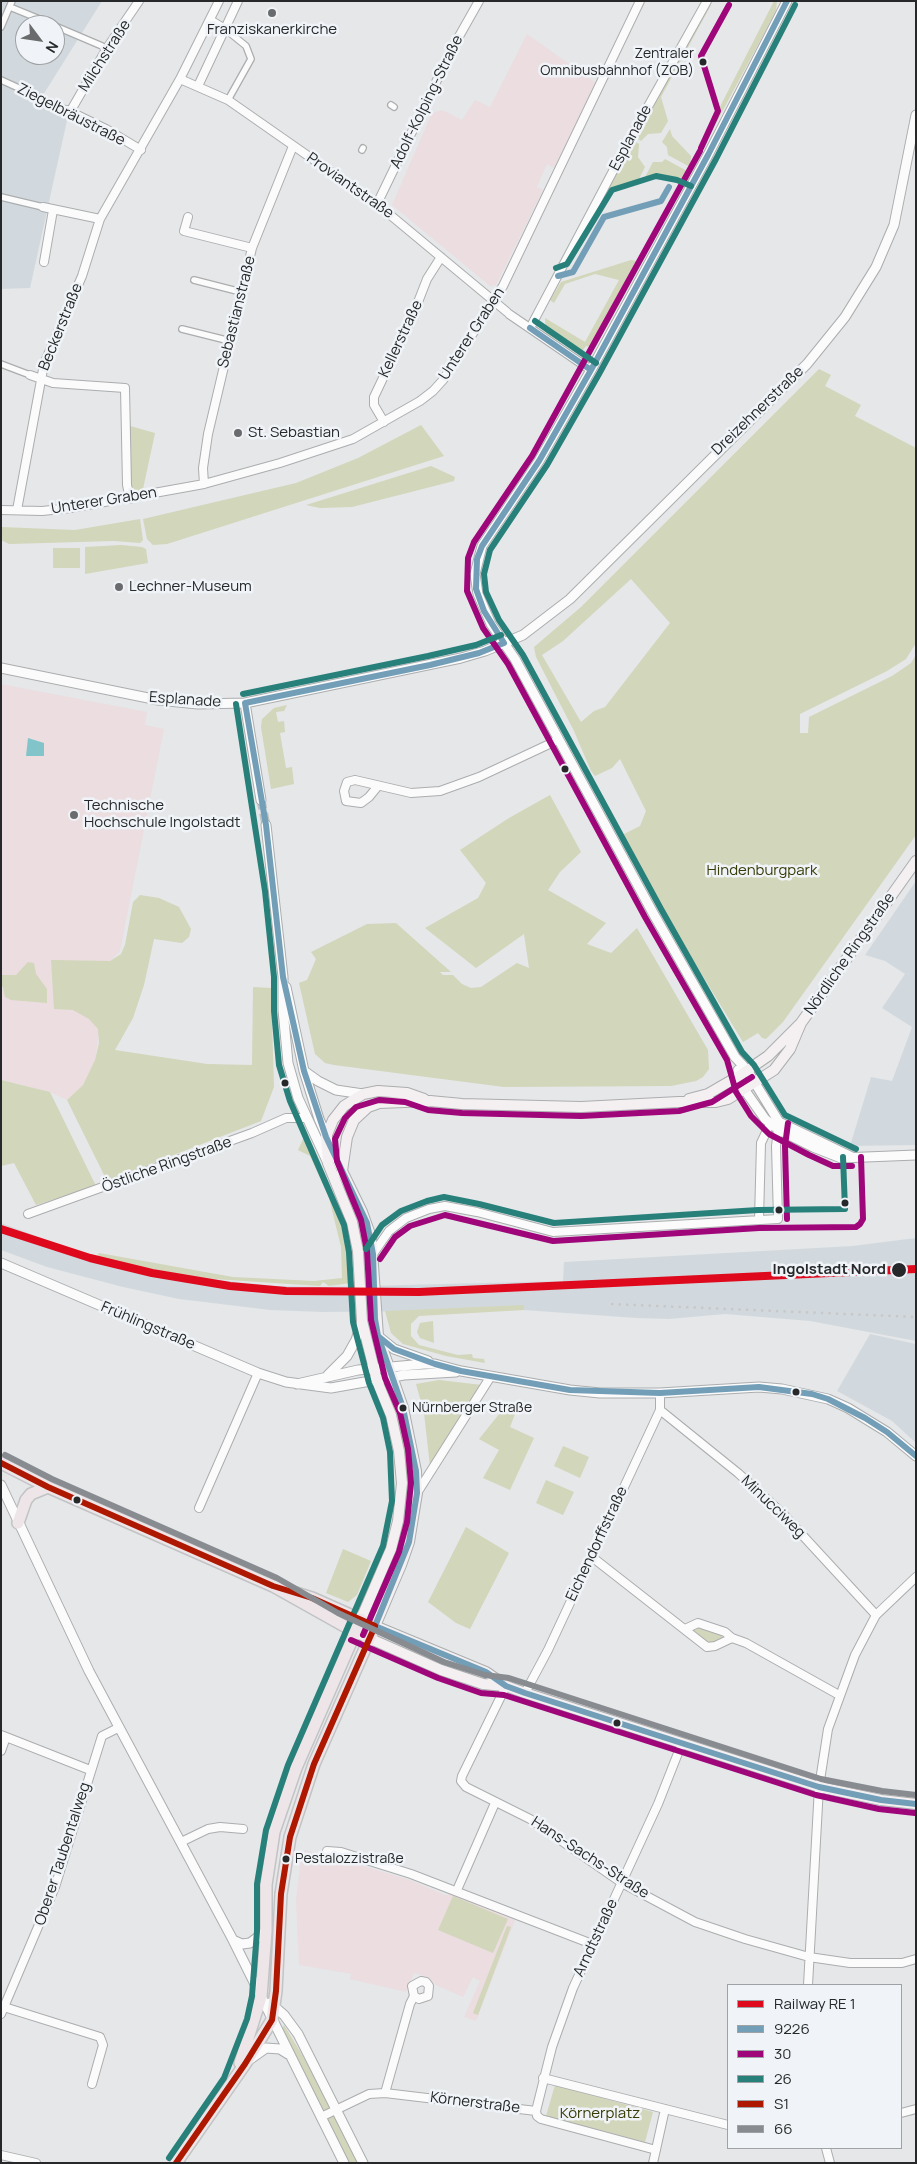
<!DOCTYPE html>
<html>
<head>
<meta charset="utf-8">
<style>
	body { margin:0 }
	#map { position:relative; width:917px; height:2164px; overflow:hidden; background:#e5e7e9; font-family:Manrope,sans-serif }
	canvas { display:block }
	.frame { position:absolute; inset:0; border:2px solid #262829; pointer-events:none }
	.legend { position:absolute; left:727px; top:1984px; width:175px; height:165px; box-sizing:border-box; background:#f0f4f8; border:1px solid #9fa2a5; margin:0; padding:6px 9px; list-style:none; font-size:15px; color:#262829 }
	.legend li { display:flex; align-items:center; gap:10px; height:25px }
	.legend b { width:25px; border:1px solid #9fa2a5 }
	.north { position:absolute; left:15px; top:15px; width:50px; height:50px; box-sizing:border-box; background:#f0f4f8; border:1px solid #9fa2a5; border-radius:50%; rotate:121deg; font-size:14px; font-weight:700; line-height:20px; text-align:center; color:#262829 }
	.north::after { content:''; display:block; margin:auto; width:18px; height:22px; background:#696b6c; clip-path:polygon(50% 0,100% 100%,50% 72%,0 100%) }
</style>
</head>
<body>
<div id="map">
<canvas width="917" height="2164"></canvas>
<div class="frame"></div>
<ul class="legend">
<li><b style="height:6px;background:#df091d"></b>Railway RE 1</li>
<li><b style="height:6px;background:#729eb7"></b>9226</li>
<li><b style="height:6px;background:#9e067a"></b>30</li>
<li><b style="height:6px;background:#28807b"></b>26</li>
<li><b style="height:6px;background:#ae1700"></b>S1</li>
<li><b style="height:6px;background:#888b90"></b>66</li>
</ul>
<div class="north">N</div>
</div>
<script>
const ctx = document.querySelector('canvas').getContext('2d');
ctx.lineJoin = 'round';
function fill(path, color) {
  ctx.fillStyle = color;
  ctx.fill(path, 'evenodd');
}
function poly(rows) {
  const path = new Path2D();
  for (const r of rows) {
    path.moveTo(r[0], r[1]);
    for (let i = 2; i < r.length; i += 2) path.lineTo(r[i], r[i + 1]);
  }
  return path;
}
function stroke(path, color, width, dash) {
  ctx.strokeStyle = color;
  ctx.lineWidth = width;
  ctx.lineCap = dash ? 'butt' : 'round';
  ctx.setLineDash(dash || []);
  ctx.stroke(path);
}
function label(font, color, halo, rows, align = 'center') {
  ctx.font = font + ' Manrope,sans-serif';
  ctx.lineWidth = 5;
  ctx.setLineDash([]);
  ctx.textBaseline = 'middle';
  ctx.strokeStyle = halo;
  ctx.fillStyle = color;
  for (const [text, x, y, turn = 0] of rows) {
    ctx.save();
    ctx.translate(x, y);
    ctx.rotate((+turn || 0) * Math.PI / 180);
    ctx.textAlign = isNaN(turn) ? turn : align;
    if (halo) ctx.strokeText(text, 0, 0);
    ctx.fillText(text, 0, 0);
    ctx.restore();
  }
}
fill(poly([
	[1,1,102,1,43,95,70,107,30,288,1,289],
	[25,25,55,25,55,55,25,55],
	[916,881,916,1145,850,1146,871,1077,892,1081,912,1027,882,1008,905,974,885,961,865,955],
	[1,1223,96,1258,142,1268,199,1278,275,1286,323,1287,563,1281,564,1262,852,1246,916,1238,916,1341,810,1321,725,1314,669,1319,636,1318,524,1310,524,1306,420,1311,323,1312,270,1310,179,1299,123,1287,47,1267,1,1250],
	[870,1334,916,1344,916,1443,892,1421,837,1391]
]), '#d2d9de');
fill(poly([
	[527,34,596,83,554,168,547,164,537,187,543,190,496,285,490,286,392,205,432,113,442,110,462,120,475,100,490,107],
	[1,684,147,712,145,725,164,729,120,951,110,961,95,1060,83,1085,67,1100,50,1092,1,1080],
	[305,1850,312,1852,314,1857,331,1862,340,1859,410,1880,445,1895,452,1894,515,1920,476,2021,464,2017,480,1981,473,1977,463,1997,436,1985,428,1977,414,1973,406,1992,350,1979,351,1974,299,1965,296,1901,301,1858,304,1858]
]), '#ebdde0');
fill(poly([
	[774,1,777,1,776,10,768,26,706,142,703,140],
	[710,3,711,5,661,97,668,121,661,133,648,134,641,141,636,138],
	[670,129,672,136,691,156,690,167,668,155,667,147,662,142],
	[634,141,639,144,638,157,645,167,638,181,620,186,608,196,570,263,569,260],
	[665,159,687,171,684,177,679,179,659,176,644,179,653,162,662,162],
	[673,196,676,199,595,348,586,346,580,354,546,333,545,318,585,342,619,280,595,274,565,284,554,303,550,300,561,282,631,260,637,261],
	[819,369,831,375,825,386,861,405,855,416,916,448,916,643,906,659,887,671,800,714,800,733,808,733,809,717,892,676,911,663,916,655,916,835,783,1022,766,1039,762,1038,758,1033,743,1042,665,914,625,841,624,834,640,826,646,811,620,759,612,768,595,776,591,771,574,731,536,657,534,647,581,607],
	[631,579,670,623,605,707,594,711,581,722,542,655,563,641],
	[421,425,444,456,167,544,153,545,147,539,143,519,296,483,358,458],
	[130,426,155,433,143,489,131,492],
	[431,466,455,477,454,481,352,507,320,508,306,505],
	[140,519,143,540,140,543,114,541,9,544,1,540,1,527,75,530],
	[121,545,142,547,146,549,148,563,85,574,85,547],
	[53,548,80,548,80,568,53,568],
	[287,705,284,711,276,712,278,722,284,721,285,732,280,733,281,739,286,768,292,767,294,784,271,789,261,727,262,719,274,708],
	[550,795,581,852,560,872,548,890,606,923,587,944,611,953,637,928,708,1050,709,1069,703,1077,696,1081,671,1086,504,1087,334,1065,325,1063,315,1054,299,983,307,980,316,959,311,952,367,924,396,923,451,972,440,972,443,975,453,975,462,984,471,988,481,987,517,963,529,968,524,934,476,968,425,928,478,898,486,883,460,850,509,818],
	[140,895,159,898,179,907,191,929,189,937,182,943,154,939,144,985,133,1018,115,1050,207,1064,252,1065,253,987,271,988,274,1087,261,1121,107,1181,67,1100,83,1085,95,1060,99,1043,98,1029,89,1019,73,1010,54,1009,51,960,110,961,121,954,125,945,133,902],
	[28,962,34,963,36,974,47,989,47,1003,11,1000,5,997,3,987,1,986,1,975,16,975],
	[1,1080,50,1092,96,1186,36,1205,14,1163,1,1166],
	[305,1135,327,1181,344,1227,350,1261,351,1283,329,1286,323,1282,320,1286,199,1278,96,1258,99,1253,233,1277,314,1281,342,1278,341,1247,329,1198,310,1156,298,1150],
	[524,1305,524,1310,419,1316,411,1324,411,1336,419,1345,458,1355,472,1354,473,1358,484,1359,485,1363,446,1356,403,1344,391,1333,385,1311],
	[433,1321,434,1343,420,1338,417,1332,420,1323],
	[439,1380,482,1385,430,1466,424,1413,416,1384],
	[392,1399,403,1433,410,1472,411,1501,407,1501,404,1453,401,1433,390,1400],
	[504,1408,515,1414,510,1427,534,1438,510,1490,483,1478,499,1450,479,1439],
	[563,1446,589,1457,580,1478,554,1466],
	[546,1480,574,1492,563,1515,536,1503],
	[466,1527,509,1553,470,1629,456,1623,428,1602],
	[343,1549,371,1561,357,1595,348,1602,326,1593],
	[699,1627,722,1634,722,1638,709,1644,693,1631],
	[453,1896,508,1919,493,1953,438,1930],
	[507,1926,511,1927,478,2015,473,2013],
	[284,2025,312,2071,358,2163,349,2163,282,2029],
	[555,2085,653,2112,645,2142,546,2116]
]), '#d2d6ba');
fill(poly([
	[28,738,44,743,44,756,26,756]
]), '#81c5ca');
stroke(poly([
	[261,800,266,825]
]), '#bfc1c3', 9, [9, 4.5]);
const pedestrian = poly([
	[10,7,54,25],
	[55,26,102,46],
	[1,27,12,1],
	[225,29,246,46,251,59,228,100],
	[1,80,67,110],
	[391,105,394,107],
	[362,150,363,148],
	[1,197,43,207],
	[194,280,241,292],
	[182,329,230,341],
	[1,364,30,375]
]);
const minor = poly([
	[210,20,225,29],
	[180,79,228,100,377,204,507,312],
	[198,86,238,1],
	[67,110,106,129,141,150],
	[70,112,107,48,139,1],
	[377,204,453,47,479,1],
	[43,207,100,219],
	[188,217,184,231,252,248],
	[44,262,53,210],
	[509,314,591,370],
	[530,328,631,137,707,1],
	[30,375,53,383,125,388,127,485,130,499],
	[384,422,374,405,374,397,413,315,427,279,441,257],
	[204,484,203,468,208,434,252,248,293,146],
	[1,510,42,511,71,508,204,484,280,463,353,439,420,401,433,391,443,380,503,286,640,1],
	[17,510,44,364,82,276,100,219,180,79,219,1],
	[378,786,369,797,361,803,346,801,344,791,347,782,355,780,411,793,440,791,479,777,558,740],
	[28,1214,252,1133,286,1118,306,1118],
	[373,1254,389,1231,406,1218,429,1209,445,1206,477,1212,553,1232,778,1219,776,1146,779,1122,770,1124,761,1143,759,1219],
	[660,1410,738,1473,782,1513,876,1615],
	[417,1493,491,1376],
	[199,1508,258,1373],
	[592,1557,707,1647,715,1646,732,1638],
	[685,1629,698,1623,725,1632,732,1638,746,1643,839,1695],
	[506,1686,462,1776,461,1781,466,1787,530,1819,622,1883,695,1922,745,1939,809,1957,850,1963,902,1963,916,1959],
	[525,1693,548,1650,660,1410,660,1393],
	[1,1735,90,1770],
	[1,1751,6,1737],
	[181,1842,208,1829,220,1827,243,1829],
	[327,1851,341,1852,411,1874,592,1944],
	[457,1890,495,1803],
	[808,1985,819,1787,828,1729,855,1655,876,1615,916,1577],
	[1,2006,100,2037,103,2045,92,2084],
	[1,2014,55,1887,102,1736,118,1728],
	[543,2078,728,2125],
	[385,2093,410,2004,414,1996,412,1986,421,1981,426,1982,429,1986,428,1996,419,1999,414,1996],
	[536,2111,552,2047,573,1988,658,1804,682,1743],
	[536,2111,537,2116,541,2119,656,2150],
	[901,2113,916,2109],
	[321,2117,369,2094,385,2093,536,2111],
	[826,2148,830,2163],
	[1,2155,36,2163],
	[653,2163,665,2109]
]);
const tertiary = poly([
	[787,1,708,155,591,370,539,461,482,546,475,574,478,594,491,624,515,659,653,913,735,1057,747,1070,779,1122,852,1157],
	[1,668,158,700,198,704,245,703,461,658,485,651,523,635,570,599,807,364,845,317,876,267,894,225,916,115],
	[245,703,261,800],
	[266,825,283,977,283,1010,288,1063,298,1098,327,1161],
	[286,987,304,1071,319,1119,342,1171],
	[738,1070,744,1089,765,1119,779,1130,813,1147,841,1158,916,1155],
	[304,1071,318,1081,336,1090,363,1094],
	[1,1263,258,1373,286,1382,331,1388,404,1375,456,1372],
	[378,1336,394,1349,428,1361],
	[328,1375,347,1356,356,1340,362,1321],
	[297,1384,358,1370,424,1364,435,1364,461,1371,570,1390,600,1393,660,1393,759,1387,782,1389,828,1399,848,1408,887,1432,916,1456],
	[1,1485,89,1671,233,1940,344,2163],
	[233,1940,242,1944,250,1943,266,1931],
	[270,2003,284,2015,298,2034,363,2163],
	[249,2060,266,2048,280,2049,288,2054]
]);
const secondary = poly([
	[801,1023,790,1049,774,1070,728,1099,716,1102,679,1102,581,1107,462,1104,430,1101,379,1103,368,1107,354,1120,347,1137,342,1171,362,1212,371,1237,378,1336,403,1408,416,1471,417,1493,409,1542,401,1565,375,1626,486,1672,506,1686,525,1693,819,1787,881,1800,916,1804],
	[689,1099,708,1094,739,1076,768,1056,801,1023,916,861],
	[361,1619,391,1549,398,1521,402,1483,399,1451,391,1415,377,1381,362,1321,358,1251,352,1222,328,1163,326,1137,333,1120,344,1106,363,1094,378,1091,407,1093,424,1099],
	[355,1632,441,1670,483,1684,505,1686]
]);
const primary = poly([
	[1,1463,48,1487,273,1586,355,1632],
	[18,1523,26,1500,31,1494,48,1487],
	[240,2063,261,1997,266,1931,266,1885,274,1832,296,1768,361,1619],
	[176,2163,245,2064,272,2020,276,1991,281,1894,290,1837,314,1764,375,1626,312,1598,273,1586]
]);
stroke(pedestrian, '#abadae', 8);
stroke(minor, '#abadae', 10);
stroke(tertiary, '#abadae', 11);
stroke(secondary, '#abadae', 12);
stroke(primary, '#c2c3c4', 14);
stroke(pedestrian, '#fbfbfc', 5.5);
stroke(minor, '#fbfbfc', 8);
stroke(tertiary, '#fbfbfc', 9);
stroke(secondary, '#f4f0f2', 10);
stroke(primary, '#ede5e8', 11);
stroke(poly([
	[611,1304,916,1317]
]), '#c8c8ca', 2.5, [2.5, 5]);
stroke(poly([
	[558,276,573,272,604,217,661,201,669,187],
	[530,328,591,370],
	[504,643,484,611,476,589,477,559,482,546,539,461,591,370,708,155,787,1],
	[245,703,266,825,283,977,304,1071,326,1137,367,1223,373,1254,375,1319,378,1336,403,1408,416,1471,417,1493,409,1542,375,1626,486,1672,506,1686,525,1693,819,1787,881,1800,916,1804],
	[245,703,430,665,479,653,504,643],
	[378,1336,394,1349,435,1364,461,1371,570,1390,660,1393,759,1387,812,1394,828,1399,865,1418,887,1432,916,1456]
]), '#729eb7', 6);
stroke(poly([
	[701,148,718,111,701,56,729,5],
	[700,151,532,456,474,542,468,558,467,591,483,628,508,664,645,917,727,1060,736,1092,751,1116,769,1134,809,1155,833,1166,852,1166],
	[787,1219,785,1146,788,1123],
	[380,1259,395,1237,410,1226,445,1215,553,1241,759,1228,856,1227,860,1224,863,1219,861,1157],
	[363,1635,399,1552,407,1522,411,1483,408,1449,400,1413,385,1378,371,1320,367,1251,361,1220,337,1161,335,1139,345,1118,356,1107,379,1100,405,1102,428,1110,462,1113,581,1116,679,1111,712,1102,752,1077],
	[351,1640,438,1678,481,1693,504,1695,816,1795,879,1809,915,1813]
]), '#9e067a', 6);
stroke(poly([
	[795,5,716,159,599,374,547,465,490,550,484,574,486,592,499,620,523,655,661,909,742,1052,754,1065,785,1115,856,1149],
	[556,268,567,264,612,190,656,176,677,180,691,186],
	[535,321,596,363],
	[243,694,428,656,476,645,501,635],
	[366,1249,382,1225,401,1211,427,1201,444,1197,479,1204,554,1223,758,1210,845,1209,843,1157],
	[169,2158,224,2078,247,2019,252,1996,257,1931,257,1884,266,1830,288,1765,383,1546,392,1501,390,1452,383,1418,369,1383,353,1322,349,1252,344,1225,290,1101,279,1065,274,1011,274,977,265,891,236,704]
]), '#28807b', 6);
stroke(poly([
	[1,1463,48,1487,273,1586,312,1598,375,1626,314,1764,290,1837,281,1894,276,1991,272,2020,245,2064,176,2163]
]), '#ae1700', 6);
stroke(poly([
	[5,1455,52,1479,277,1578,338,1613,444,1662,485,1675,509,1678,821,1779,882,1791,916,1795]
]), '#888b90', 6);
stroke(poly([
	[1,1229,90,1258,152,1273,230,1286,286,1291,419,1292,916,1269]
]), '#df091d', 8);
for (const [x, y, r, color] of [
	[272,13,5,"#696b6c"],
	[703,62,4.5,"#262829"],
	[238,433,5,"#696b6c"],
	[119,587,5,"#696b6c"],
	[565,769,4.5,"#262829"],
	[74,815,5,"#696b6c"],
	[285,1083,4.5,"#262829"],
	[845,1203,4.5,"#262829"],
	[779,1210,4.5,"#262829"],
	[899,1270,8,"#262829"],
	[796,1392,4.5,"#262829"],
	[403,1408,4.5,"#262829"],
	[77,1500,4.5,"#262829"],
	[617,1723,4.5,"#262829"],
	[286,1859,4.5,"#262829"]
]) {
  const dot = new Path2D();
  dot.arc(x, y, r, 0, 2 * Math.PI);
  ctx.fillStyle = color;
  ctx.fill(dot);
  stroke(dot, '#f0f4f8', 2);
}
label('14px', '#262829', '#f0f4f8', [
	["Zentraler",694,54,"right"],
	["Omnibusbahnhof (ZOB)",694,71,"right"],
	["Nürnberger Straße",412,1408],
	["Pestalozzistraße",295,1859]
], 'left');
label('15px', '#262829', '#f0f4f8', [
	["Franziskanerkirche",272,30,"center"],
	["St. Sebastian",248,433],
	["Lechner-Museum",129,587],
	["Technische",84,806],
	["Hochschule Ingolstadt",84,823]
], 'left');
label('15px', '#262829', '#f0f4f8', [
	["Milchstraße",105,56,-57],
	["Adolf-Kolping-Straße",427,102,-64],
	["Ziegelbräustraße",71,115,27],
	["Esplanade",631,138,-62],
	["Proviantstraße",350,186,35],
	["Sebastianstraße",237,312,-76],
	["Beckerstraße",61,327,-68],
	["Unterer Graben",472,334,-57],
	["Kellerstraße",401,339,-65],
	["Dreizehnerstraße",758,411,-44],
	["Unterer Graben",104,501,-9],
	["Esplanade",185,700,4],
	["Nördliche Ringstraße",850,954,-55],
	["Östliche Ringstraße",167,1165,-20],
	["Frühlingstraße",148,1326,23],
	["Minucciweg",773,1507,44],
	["Eichendorffstraße",597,1544,-65],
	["Oberer Taubentalweg",63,1854,-72],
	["Hans-Sachs-Straße",590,1858,33],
	["Arndtstraße",596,1938,-65],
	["Körnerstraße",475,2103,7]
]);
label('15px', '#373c06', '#f0f4f8', [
	["Hindenburgpark",762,871],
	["Körnerplatz",600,2114]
]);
label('bold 15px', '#262829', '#f0f4f8', [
	["Ingolstadt Nord",886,1270]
], 'right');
</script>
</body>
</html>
